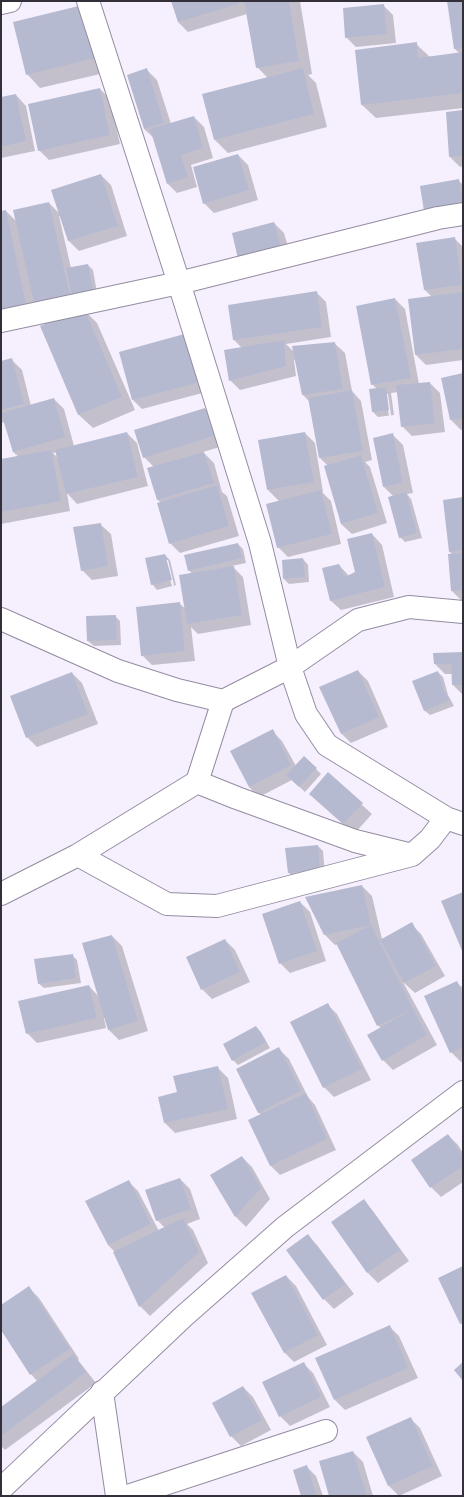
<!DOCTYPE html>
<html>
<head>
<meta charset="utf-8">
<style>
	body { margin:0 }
	#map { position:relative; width:464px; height:1497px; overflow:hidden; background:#f6f0fe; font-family:Arial,sans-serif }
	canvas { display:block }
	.frame { position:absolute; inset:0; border:2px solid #343039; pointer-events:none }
</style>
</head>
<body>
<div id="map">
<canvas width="464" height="1497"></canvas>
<div class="frame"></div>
</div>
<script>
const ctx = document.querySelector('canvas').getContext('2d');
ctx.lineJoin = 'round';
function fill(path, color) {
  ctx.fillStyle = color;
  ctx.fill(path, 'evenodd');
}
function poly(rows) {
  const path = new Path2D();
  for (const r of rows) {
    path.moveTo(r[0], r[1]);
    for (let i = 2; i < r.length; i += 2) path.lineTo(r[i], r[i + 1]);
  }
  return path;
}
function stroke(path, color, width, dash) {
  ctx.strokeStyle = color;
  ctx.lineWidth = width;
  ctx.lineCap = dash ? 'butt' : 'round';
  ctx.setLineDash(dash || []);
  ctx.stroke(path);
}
fill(poly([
	[172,1,300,1,312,74,308,75,316,83,327,127,228,153,214,139,268,78,257,67,247,14,188,32,178,22],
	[449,1,463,1,463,108,376,118,362,105,416,44,430,57,460,54,455,49],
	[383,5,393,15,396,43,356,47,346,37],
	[100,19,113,71,40,88,27,74],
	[147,70,157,80,171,124,194,117,204,127,213,158,191,165,197,187,177,193,167,183,154,138,144,129],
	[100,89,110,99,120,144,49,160,39,150],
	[16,95,26,106,35,151,1,158,1,98],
	[463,111,463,166,460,167,450,157],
	[238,155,248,165,258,200,214,213,204,203],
	[101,175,111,185,127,236,79,251,69,241,61,216,59,216,71,268,88,265,93,270,98,298,1,325,1,212,6,211,17,222,49,203,61,215],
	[458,180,463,185,463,215],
	[274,223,284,233,291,257,249,268],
	[454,238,463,247,463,360,426,365,416,355,432,297,425,290,418,244],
	[316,292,326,302,331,337,286,344,294,352,334,343,345,353,352,391,361,401,372,460,365,462,370,467,387,523,352,534,341,524,328,466,320,458,310,402,303,395,296,359,294,360,296,376,240,390,230,380,242,348,234,340,229,306],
	[395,299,405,309,419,384,430,383,440,393,445,432,412,436,402,426,398,392,391,393,394,415,378,417,373,412,370,390,377,389,372,384],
	[386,394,388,394,391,415,389,416],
	[83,309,97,323,135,410,93,428,79,415,41,327],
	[187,335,210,391,142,409,132,399],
	[12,360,22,370,31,406,54,399,64,409,74,446,127,433,137,443,148,486,77,504,67,493,70,511,1,524,1,460,19,457,13,452,5,422,1,423,1,362],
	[57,452,59,459,53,453],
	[463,374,463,429,461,430,451,420],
	[205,409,215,419,223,446,203,452,214,463,222,492,227,496,239,536,180,553,170,543,161,503,158,500,154,467,144,457],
	[305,433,315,443,323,492,322,492,331,501,341,544,288,557,278,547,279,501,268,490],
	[393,435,403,445,413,493,407,494,411,499,422,538,405,542,400,537,394,497,384,487],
	[463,498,463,601,462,601,452,591,453,555,450,552],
	[100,524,111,534,118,576,92,580,82,570],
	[372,534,382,545,394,597,341,610,330,600,339,565,349,576,356,573],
	[238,544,243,549,246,563,232,566,243,577,251,625,198,634,191,627,195,661,152,665,142,655,180,604,186,609,192,574,189,570],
	[165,555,170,560,176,585,157,590,152,584],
	[165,560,168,560,174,585,172,586],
	[303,559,308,565,309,582,289,584,284,579],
	[115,616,120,621,121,645,94,646,88,641],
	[463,653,463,695,453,685,452,674,445,674,435,664],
	[358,671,368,681,388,727,351,743,341,733],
	[438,672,443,677,448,695,454,706,430,715,424,710],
	[72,673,82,683,98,724,37,747,27,737],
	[272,731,282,741,296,766,316,769,321,774,305,792,292,780,259,797,249,787],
	[328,774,372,814,354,834,320,803],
	[318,846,323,851,325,875,294,878,289,873,287,849],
	[362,886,372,896,382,939,411,924,421,934,445,976,415,993,403,982,437,1045,393,1070,383,1060,381,1028,378,1025,338,944,335,945,325,935],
	[300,902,310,912,326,961,290,973,280,963],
	[112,936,122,946,148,1031,119,1040,109,1030,105,1018,104,1018,106,1028,37,1043,27,1033,89,986,99,997],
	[225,940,235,950,250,982,212,999,202,989],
	[72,955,77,960,81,983,44,988,38,983],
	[456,982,463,988,463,1061,461,1062,451,1052],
	[327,1004,337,1014,371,1080,334,1097,324,1087,291,1022],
	[256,1027,261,1032,270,1048,238,1065,233,1060],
	[279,1049,289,1059,308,1097,315,1105,336,1150,280,1175,270,1165,261,1115,258,1112],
	[218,1068,228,1078,237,1119,175,1133,165,1123,159,1098,178,1093],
	[448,1135,458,1145,463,1153,463,1182,441,1197,431,1187,412,1160],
	[242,1157,252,1167,270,1199,246,1227,236,1217,212,1176],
	[180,1179,190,1189,200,1219,187,1224,193,1230,208,1263,150,1316,140,1306,115,1252,108,1245,128,1181,138,1191,159,1231,165,1228,157,1220],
	[364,1201,373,1211,409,1261,378,1283,368,1273,332,1223],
	[307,1235,317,1245,354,1294,334,1309,324,1299],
	[286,1276,296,1286,327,1345,294,1362,284,1352],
	[29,1288,39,1298,79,1359,78,1360,96,1383,5,1450,1,1446,1,1408,37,1381,31,1374,1,1328,1,1306],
	[389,1326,399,1336,418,1378,345,1410,335,1400],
	[303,1363,313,1373,330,1407,290,1426,280,1416],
	[243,1387,253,1397,271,1430,241,1446,231,1436],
	[410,1418,420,1428,442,1476,399,1496,389,1486,367,1438],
	[353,1452,363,1462,373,1496,330,1496],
	[306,1466,316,1476,323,1496,302,1496]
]), '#0003');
fill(poly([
	[171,1,238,1,238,4,178,22],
	[244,1,289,1,299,61,256,68],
	[447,1,463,1,463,48,454,49],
	[87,4,100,57,26,75,13,22],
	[384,4,387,34,345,38,343,8],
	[417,42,418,58,463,52,463,93,361,105,355,50],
	[147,68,164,123,144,129,127,75],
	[303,68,314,114,214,140,202,94],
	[100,88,110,135,38,151,28,104],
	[16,94,26,141,1,147,1,97],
	[463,110,463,156,449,157,446,112],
	[194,116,203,148,181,155,188,177,167,184,150,129],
	[238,154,249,190,203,204,193,167],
	[101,174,118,226,68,241,51,190],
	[459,179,463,204,424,211,420,186],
	[49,202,70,295,34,303,13,210],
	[6,210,26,304,1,309,1,211],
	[274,222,281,247,238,259,232,233],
	[455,237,462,285,424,290,416,243],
	[88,264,94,293,72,297,66,268],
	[317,291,322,327,233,340,228,305],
	[463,292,463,349,415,355,408,299],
	[395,298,411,378,371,385,356,306],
	[84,308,122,397,78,415,40,326],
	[188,333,201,382,132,400,119,352],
	[284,340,286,366,229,381,224,350],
	[335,342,343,389,302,395,292,346],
	[12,358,24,404,1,410,1,361],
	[463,373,463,418,450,420,441,378],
	[430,382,435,423,401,427,396,385],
	[386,387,389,410,372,412,369,389],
	[352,390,363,451,319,458,308,398],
	[54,398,65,437,13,452,1,413],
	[205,408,214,436,143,458,134,430],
	[127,432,138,477,66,494,55,450],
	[305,432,314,482,267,490,258,440],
	[393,433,403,483,383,487,373,438],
	[51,450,61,501,1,512,1,459],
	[204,452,214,483,157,500,147,468],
	[361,455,378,513,341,524,324,466],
	[217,485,229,526,169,544,157,503],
	[321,490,332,534,277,548,266,504],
	[406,492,417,533,399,538,388,497],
	[463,497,463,550,449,552,443,500],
	[101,523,108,566,81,571,73,527],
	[372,533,385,587,330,601,322,568,339,564,345,577,355,572,347,539],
	[238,543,242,558,188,571,184,555],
	[463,553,463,590,451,591,448,554],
	[165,554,172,580,151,585,145,558],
	[303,558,305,577,283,579,282,560],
	[234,566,242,615,187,624,179,575],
	[180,602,185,651,141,656,136,607],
	[116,615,117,640,87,641,86,616],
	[463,652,463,685,452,685,451,664,434,664,433,653],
	[358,670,379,717,341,734,319,687],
	[438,671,443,689,450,700,424,711,412,681],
	[72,672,88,714,26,738,10,696],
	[273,729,291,765,249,787,230,751],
	[304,756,317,768,299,787,286,775],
	[328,772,363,803,343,824,309,794],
	[318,845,320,870,288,873,285,848],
	[362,885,371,925,324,935,305,897],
	[463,892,463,953,441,901],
	[300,901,317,951,279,964,262,914],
	[412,922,436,966,404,983,380,940],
	[371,925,413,1009,427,1035,382,1061,367,1035,409,1011,377,1026,336,943],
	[112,935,138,1021,108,1030,82,943],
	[225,939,240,972,201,990,186,957],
	[73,954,76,978,38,984,34,959],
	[457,981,463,994,463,1047,450,1053,424,996],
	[89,985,97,1018,26,1034,18,1001],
	[328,1003,362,1069,323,1088,290,1022],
	[256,1026,266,1042,232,1061,223,1044],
	[279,1047,301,1091,258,1113,236,1069],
	[218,1066,228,1109,164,1123,158,1097,177,1092,173,1076],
	[306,1093,327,1139,270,1166,248,1120],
	[448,1134,463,1157,463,1166,430,1188,411,1160],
	[242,1156,261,1188,235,1217,210,1175],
	[180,1178,191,1209,156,1221,145,1190],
	[129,1180,151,1224,108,1245,85,1201],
	[364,1199,400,1250,367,1273,331,1222],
	[183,1218,199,1252,139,1307,113,1252],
	[308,1234,345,1284,323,1300,286,1250],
	[463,1266,463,1323,460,1324,438,1278],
	[286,1275,318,1335,284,1353,251,1293],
	[29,1286,70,1349,30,1375,1,1330,1,1305],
	[390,1325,408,1368,334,1400,315,1358],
	[73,1354,86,1372,1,1436,1,1407],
	[304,1362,321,1397,279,1417,262,1382],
	[463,1362,463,1381,454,1370],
	[243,1386,262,1420,230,1437,212,1403],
	[411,1417,433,1466,388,1486,366,1437],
	[353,1451,367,1496,329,1496,319,1461],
	[307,1465,317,1496,301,1496,293,1470]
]), '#b5bad1');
const minor = poly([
	[88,1,179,283,260,543,290,667,306,714,327,745,446,818],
	[1,3,10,1],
	[1,321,179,283,438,218,463,214],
	[1,619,118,671,177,690,223,701],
	[197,782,237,798,355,841,412,855,430,839,446,818,463,824],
	[78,855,167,904,217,906,412,855],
	[1,894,78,855,197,782,223,701,290,667,358,620,409,607,463,612],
	[102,1392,117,1496],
	[1,1489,184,1316,285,1227,463,1092],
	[128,1496,326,1431]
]);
stroke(minor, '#948ca1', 24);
stroke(minor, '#fff', 22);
</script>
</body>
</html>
